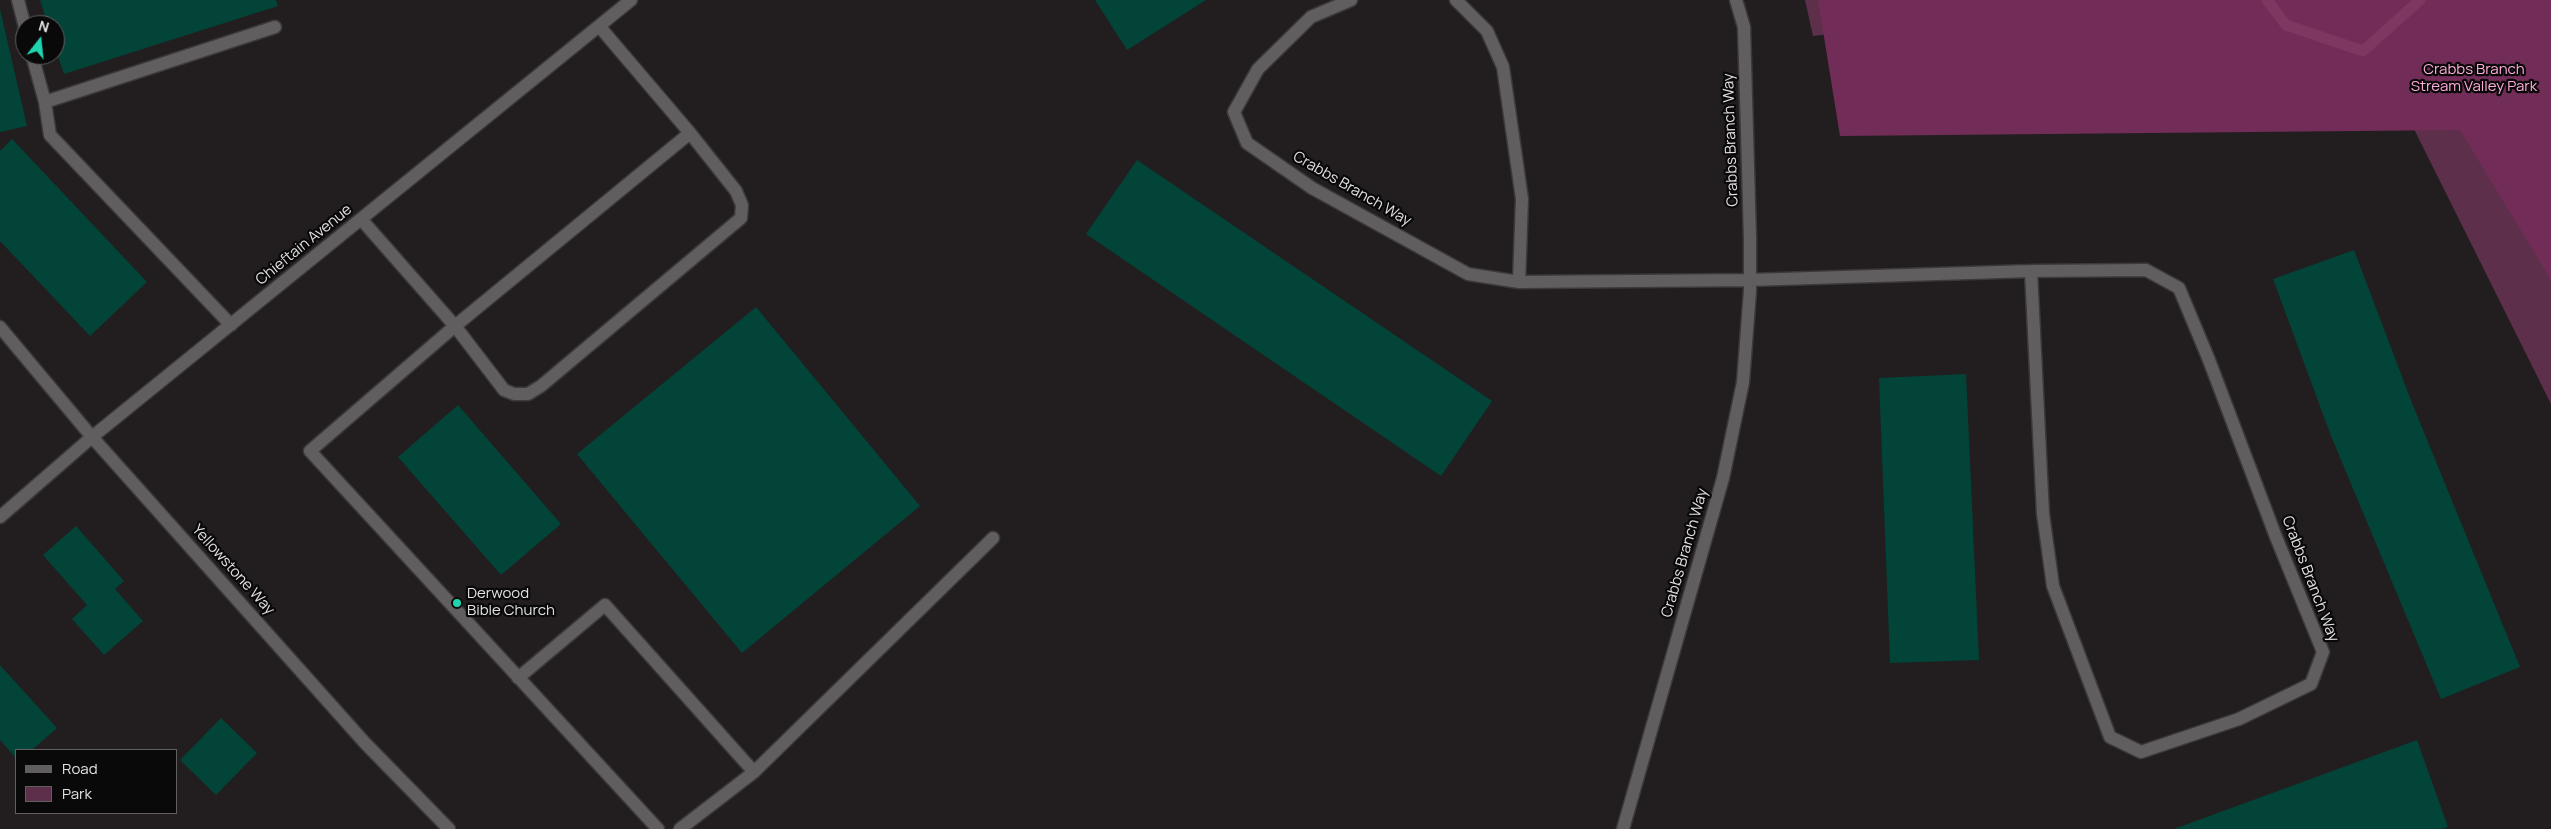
<!DOCTYPE html>
<html>
<head>
<meta charset="utf-8">
<style>
	body { margin:0 }
	#map { position:relative; width:2551px; height:829px; overflow:hidden; background:#221e20; font-family:Manrope,sans-serif }
	canvas { display:block }
	.legend { position:absolute; left:15px; top:749px; width:162px; height:65px; box-sizing:border-box; background:#0a0909; border:1px solid #615f60; margin:0; padding:6px 9px; list-style:none; font-size:15px; color:#e3e0e2 }
	.legend li { display:flex; align-items:center; gap:10px; height:25px }
	.legend b { width:25px; border:1px solid #615f60 }
	.north { position:absolute; left:15px; top:15px; width:50px; height:50px; box-sizing:border-box; background:#0a0909; border:1px solid #615f60; border-radius:50%; rotate:16deg; font-size:14px; font-weight:700; line-height:20px; text-align:center; color:#e3e0e2 }
	.north::after { content:''; display:block; margin:auto; width:18px; height:22px; background:#1fd5b0; clip-path:polygon(50% 0,100% 100%,50% 72%,0 100%) }
</style>
</head>
<body>
<div id="map">
<canvas width="2551" height="829"></canvas>
<ul class="legend">
<li><b style="height:6px;background:#605e5f"></b>Road</li>
<li><b style="height:14px;background:#5e2f4b"></b>Park</li>
</ul>
<div class="north">N</div>
</div>
<script>
const ctx = document.querySelector('canvas').getContext('2d');
ctx.lineJoin = 'round';
function fill(path, color) {
  ctx.fillStyle = color;
  ctx.fill(path, 'evenodd');
}
function poly(rows) {
  const path = new Path2D();
  for (const r of rows) {
    path.moveTo(r[0], r[1]);
    for (let i = 2; i < r.length; i += 2) path.lineTo(r[i], r[i + 1]);
  }
  return path;
}
function stroke(path, color, width, dash) {
  ctx.strokeStyle = color;
  ctx.lineWidth = width;
  ctx.lineCap = dash ? 'butt' : 'round';
  ctx.setLineDash(dash || []);
  ctx.stroke(path);
}
function label(font, color, halo, rows, align = 'center') {
  ctx.font = font + ' Manrope,sans-serif';
  ctx.lineWidth = 4.5;
  ctx.setLineDash([]);
  ctx.textBaseline = 'middle';
  ctx.strokeStyle = halo;
  ctx.fillStyle = color;
  for (const [text, x, y, turn = 0] of rows) {
    ctx.save();
    ctx.translate(x, y);
    ctx.rotate((+turn || 0) * Math.PI / 180);
    ctx.textAlign = isNaN(turn) ? turn : align;
    if (halo) ctx.strokeText(text, 0, 0);
    ctx.fillText(text, 0, 0);
    ctx.restore();
  }
}
fill(poly([
	[1805,0,2551,0,2551,404,2411,123,2065,6,1813,36]
]), '#5e2f4b');
fill(poly([
	[1818,0,2551,0,2551,280,2460,130,1840,136]
]), '#712d57');
stroke(poly([
	[2267,0,2286,25,2363,51,2420,0]
]), '#7c3861', 11);
fill(poly([
	[40,0,276,0,278,6,64,74,55,47,55,25,48,25],
	[1095,0,1206,0,1127,50],
	[0,9,27,126,0,132],
	[12,139,147,282,90,336,0,241,0,151],
	[1137,160,1492,401,1441,476,1086,234],
	[2354,250,2412,403,2520,667,2441,699,2331,436,2273,279],
	[756,307,920,506,742,653,577,454],
	[1966,374,1979,660,1890,663,1879,378],
	[458,405,561,524,501,575,398,457],
	[76,526,124,581,115,589,143,621,104,655,72,619,87,605,43,555],
	[0,665,57,728,32,750,16,750,16,758,0,740],
	[221,718,257,753,216,795,180,760],
	[2417,740,2448,827,2442,829,2174,829]
]), '#024437');
const minor = poly([
	[18,0,25,27],
	[1351,0,1311,17,1258,69,1234,112,1247,143,1312,188,1468,274,1519,282,1750,280,2031,271],
	[1456,0,1487,31,1503,67,1522,199,1519,282],
	[599,26,690,133,455,326,310,451,658,829],
	[32,55,45,102],
	[361,219,455,326,504,390,514,394,528,394,541,386,741,218,742,205,736,191,690,133],
	[2146,270,2179,288,2209,360,2276,537,2323,652,2311,684,2239,719,2141,752,2110,737,2053,586,2043,514,2031,271,2146,270],
	[231,325,50,135,45,102,275,27],
	[0,327,92,437,365,743,449,829],
	[0,517,92,437,631,0],
	[518,678,605,605,754,772,680,829],
	[754,772,993,538],
	[1623,829,1723,478,1743,382,1750,291,1750,238,1744,27,1736,0]
]);
stroke(minor, '#3d393b', 15);
stroke(minor, '#605e5f', 12);
for (const [x, y, r, color] of [
	[457,603,5,"#1fd5b0"]
]) {
  const dot = new Path2D();
  dot.arc(x, y, r, 0, 2 * Math.PI);
  ctx.fillStyle = color;
  ctx.fill(dot);
  stroke(dot, '#0a0909', 2);
}
label('15px', '#fdabd9', '#0a0909', [
	["Crabbs Branch",2474,70],
	["Stream Valley Park",2474,87]
]);
label('15px', '#e3e0e2', '#0a0909', [
	["Crabbs Branch Way",1731,140,-92],
	["Crabbs Branch Way",1352,189,30],
	["Chieftain Avenue",304,245,-39],
	["Crabbs Branch Way",1685,553,-74],
	["Yellowstone Way",233,570,48],
	["Crabbs Branch Way",2310,579,69]
]);
label('15px', '#e3e0e2', '#0a0909', [
	["Derwood",467,594],
	["Bible Church",467,611]
], 'left');
</script>
</body>
</html>
